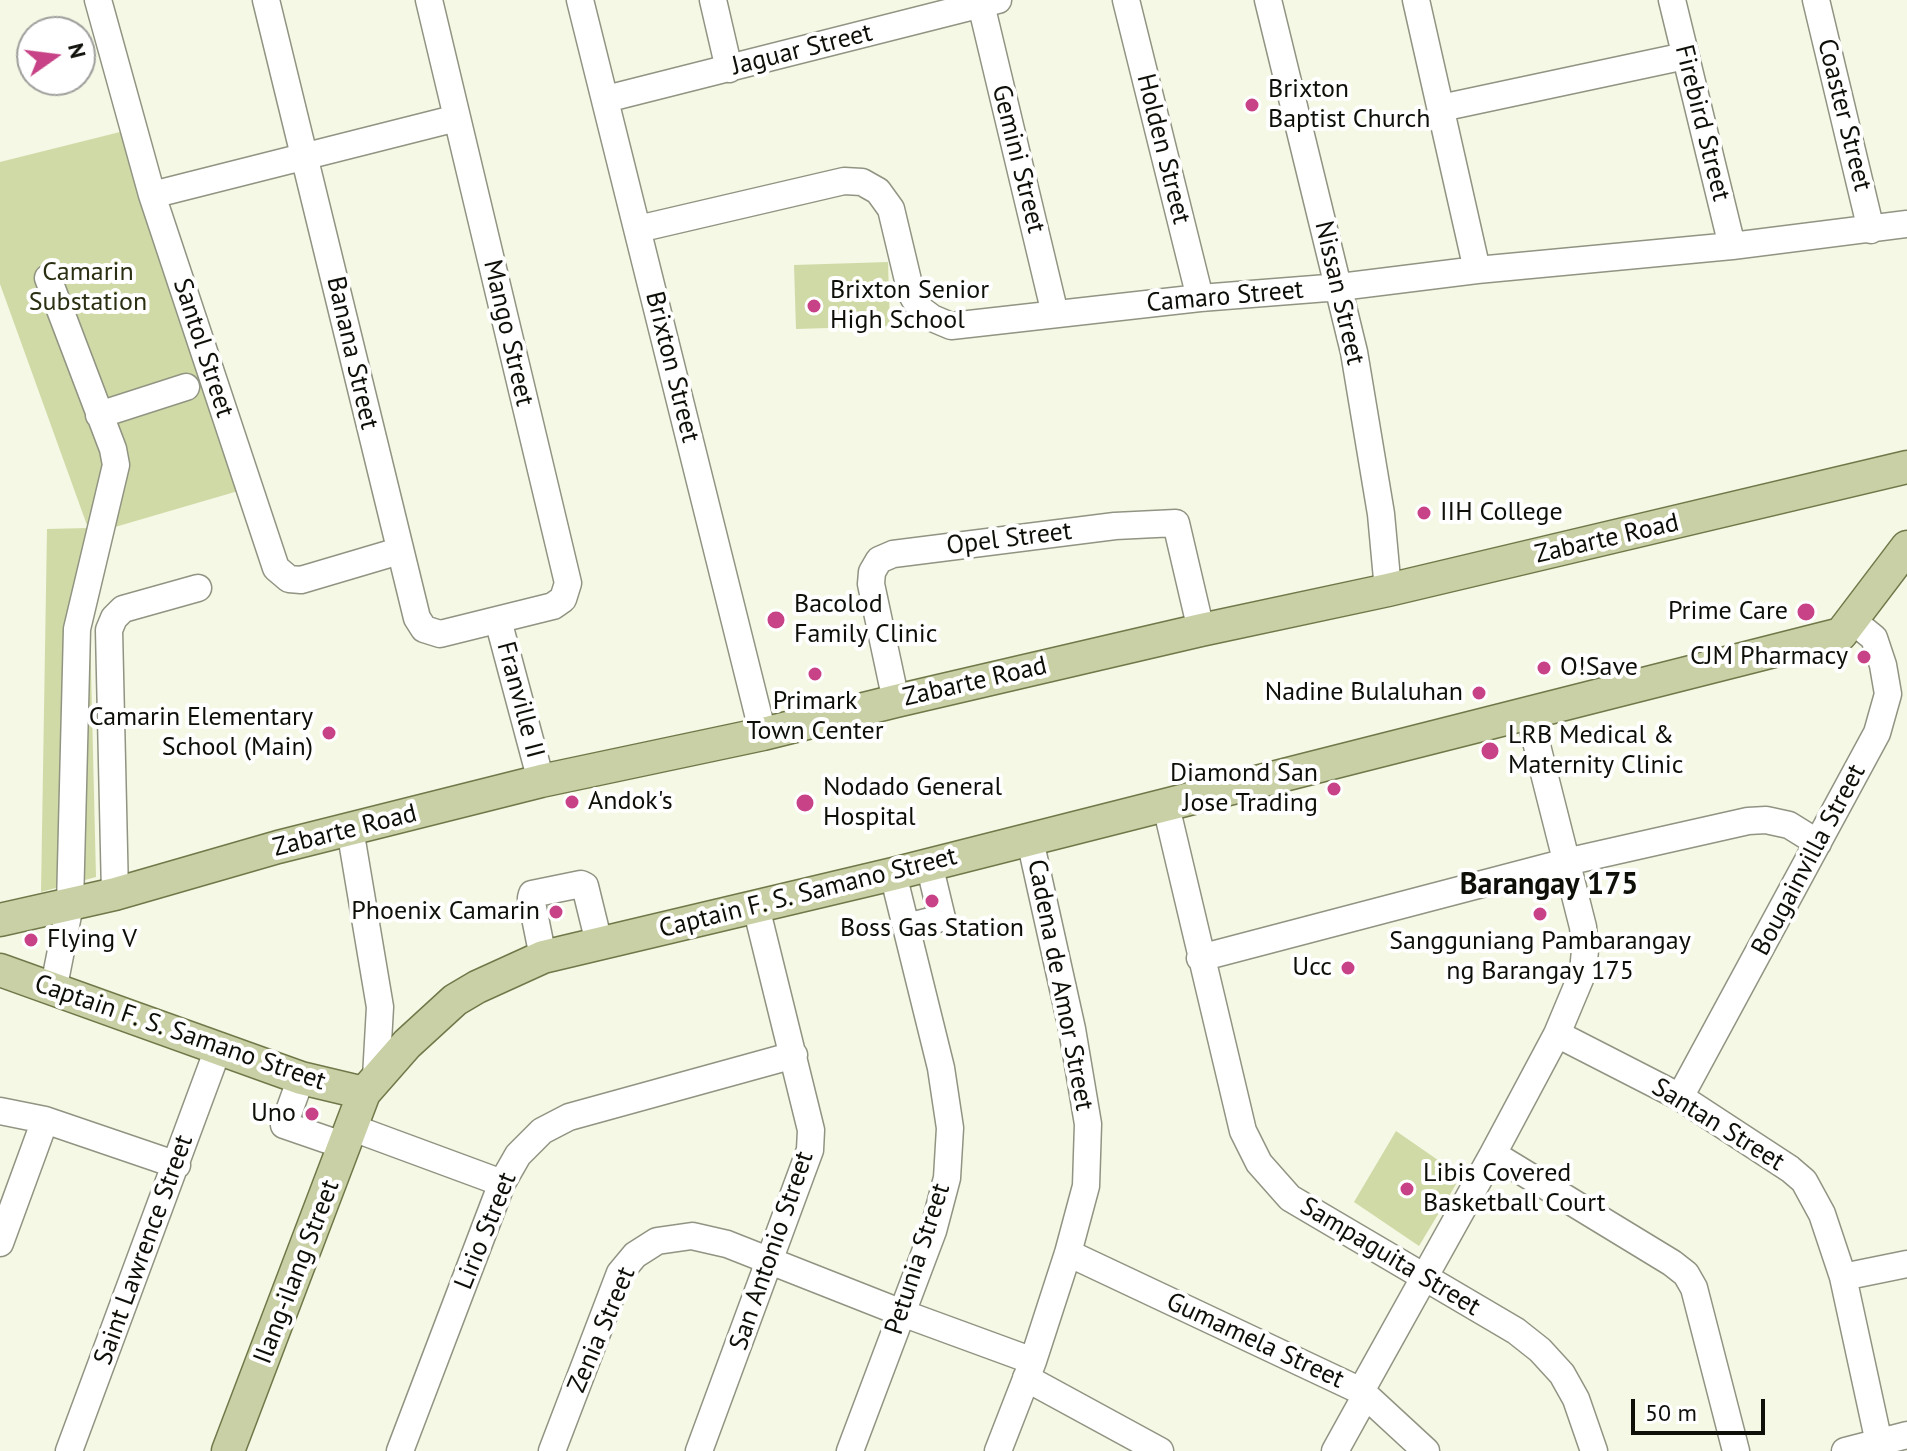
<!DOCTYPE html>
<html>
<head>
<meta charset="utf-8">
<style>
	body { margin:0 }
	#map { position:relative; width:1907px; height:1451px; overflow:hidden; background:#f4f8e4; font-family:"PT Sans",sans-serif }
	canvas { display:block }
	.north { position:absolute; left:16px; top:16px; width:80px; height:80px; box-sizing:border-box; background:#fff; border:2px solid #9f9f9d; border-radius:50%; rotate:76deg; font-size:22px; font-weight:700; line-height:32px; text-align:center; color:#0e0f09 }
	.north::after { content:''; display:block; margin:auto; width:28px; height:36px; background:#c74286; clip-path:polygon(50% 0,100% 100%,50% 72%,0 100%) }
	.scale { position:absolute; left:1631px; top:1399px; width:134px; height:36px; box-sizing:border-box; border:4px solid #0e0f09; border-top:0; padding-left:10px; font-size:24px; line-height:28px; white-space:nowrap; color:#0e0f09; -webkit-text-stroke:6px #fff; paint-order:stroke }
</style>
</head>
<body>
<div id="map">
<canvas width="1907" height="1451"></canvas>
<div class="north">N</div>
<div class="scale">50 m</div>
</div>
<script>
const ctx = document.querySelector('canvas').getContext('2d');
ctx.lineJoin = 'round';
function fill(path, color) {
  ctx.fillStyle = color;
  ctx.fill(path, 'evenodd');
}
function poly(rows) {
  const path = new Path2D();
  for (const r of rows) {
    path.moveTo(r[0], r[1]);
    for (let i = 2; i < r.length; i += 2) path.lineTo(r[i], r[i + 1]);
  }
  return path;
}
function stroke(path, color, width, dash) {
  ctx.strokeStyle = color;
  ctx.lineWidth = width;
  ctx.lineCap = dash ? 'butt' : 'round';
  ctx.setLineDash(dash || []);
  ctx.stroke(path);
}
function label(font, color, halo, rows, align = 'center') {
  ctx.font = font + ' "PT Sans",sans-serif';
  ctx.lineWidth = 8;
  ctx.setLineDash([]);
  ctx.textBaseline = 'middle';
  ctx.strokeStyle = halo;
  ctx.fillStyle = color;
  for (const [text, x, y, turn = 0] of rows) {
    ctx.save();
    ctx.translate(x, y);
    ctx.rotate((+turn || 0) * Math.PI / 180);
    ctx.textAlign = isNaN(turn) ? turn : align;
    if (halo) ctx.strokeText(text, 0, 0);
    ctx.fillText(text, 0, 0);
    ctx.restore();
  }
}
fill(poly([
	[120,132,245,489,115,527,90,628,96,877,41,892,47,529,88,528,0,284,0,162],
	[888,262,890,326,796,329,794,265],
	[1396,1131,1461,1176,1419,1246,1354,1202]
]), '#d0daa6');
const minor = poly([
	[98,0,152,195,276,568,289,579,301,580,399,551],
	[266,0,417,618,424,629,440,634,553,606,563,599,568,583,429,0],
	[580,0,763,734],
	[713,0,729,69],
	[1126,0,1200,298],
	[1268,0,1354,352,1381,514,1388,590],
	[1416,0,1477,270],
	[1672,0,1732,246],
	[1816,0,1871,230],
	[981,4,1055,314],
	[606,99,998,0],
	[1441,108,1685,56],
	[152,195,457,118],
	[638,229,844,181,862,182,878,191,891,209,911,293,920,309,932,318,951,326,1200,298,1340,287,1477,270,1732,246,1907,224],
	[48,278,113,449,116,465,77,629,70,905,53,991],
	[99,415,186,387],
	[498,620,541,781],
	[896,701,871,584,872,572,879,560,893,554,1115,526,1176,523,1201,630],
	[1166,806,1243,1131,1259,1163,1290,1198,1516,1331,1540,1350,1562,1374,1576,1399,1594,1451],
	[350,829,380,1007,376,1077],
	[115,894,109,630,114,618,123,609,198,588],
	[906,927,942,918,929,864],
	[543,957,531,898,532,894,581,884,585,886,599,943],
	[1200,958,1566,862,1748,821,1766,820,1789,825,1818,843],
	[1557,1034,1680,1097,1790,1169,1804,1181,1822,1214,1843,1277,1879,1443],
	[301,1078,284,1125,345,1146],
	[1680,1097,1877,733,1888,694,1883,665,1874,638,1853,621],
	[0,1111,45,1120,177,1165],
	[353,1128,502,1183],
	[1493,1154,1672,1263,1686,1274,1694,1288,1736,1451],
	[0,1243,45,1120],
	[1068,1253,1361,1391,1426,1451],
	[1843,1277,1907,1264],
	[1026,1378,1160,1451],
	[1361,1391,1493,1154,1557,1034,1583,972,1585,950,1583,927,1529,714],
	[69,1451,218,1049],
	[400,1451,502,1183,518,1155,542,1131,569,1117,794,1055],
	[552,1451,620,1273,635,1255,657,1241,692,1236,727,1244,902,1313,1033,1361],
	[699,1451,810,1150,811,1130,756,907],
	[850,1451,933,1231,947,1178,950,1128,941,1068,893,874],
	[998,1451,1033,1361,1068,1253,1086,1186,1088,1124,1072,1029,1030,840],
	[1335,1451,1366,1395],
	[1845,1451,1907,1435]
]);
const major = poly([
	[0,920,115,894,278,847,541,781,763,734,896,701,1201,630,1388,590,1907,467],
	[0,970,301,1078,364,1093],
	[228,1451,364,1093,407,1044,455,1000,477,987,543,957,893,874,1841,634,1907,547]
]);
stroke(minor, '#909482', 29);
stroke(major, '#707849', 35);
stroke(minor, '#fff', 26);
stroke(major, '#c9d0a6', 32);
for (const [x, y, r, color] of [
	[1252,105,8,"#c74286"],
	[814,306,8,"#c74286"],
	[1424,513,8,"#c74286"],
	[1806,612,10,"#c74286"],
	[776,620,10,"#c74286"],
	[1864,657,8,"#c74286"],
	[1544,668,8,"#c74286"],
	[815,674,8,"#c74286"],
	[1479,693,8,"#c74286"],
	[329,733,8,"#c74286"],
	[1490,751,10,"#c74286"],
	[1334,789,8,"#c74286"],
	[572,802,8,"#c74286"],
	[805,803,10,"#c74286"],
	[932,901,8,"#c74286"],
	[556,912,8,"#c74286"],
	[1540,914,8,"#c74286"],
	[31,940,8,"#c74286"],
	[1348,968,8,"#c74286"],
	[312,1114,8,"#c74286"],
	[1407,1189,8,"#c74286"]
]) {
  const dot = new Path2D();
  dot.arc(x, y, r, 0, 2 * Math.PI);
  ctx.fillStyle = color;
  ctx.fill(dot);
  stroke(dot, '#fff', 3);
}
label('26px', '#0e0f09', '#fff', [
	["Jaguar Street",802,50,-14],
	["Coaster Street",1844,115,76],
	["Firebird Street",1702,123,76],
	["Holden Street",1163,149,76],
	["Gemini Street",1018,159,76],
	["Nissan Street",1339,293,77],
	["Camaro Street",1225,297,-5],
	["Mango Street",508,333,77],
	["Santol Street",203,348,72],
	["Banana Street",352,353,77],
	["Brixton Street",672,367,76],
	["Opel Street",1009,539,-7],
	["Zabarte Road",1607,539,-13],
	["Zabarte Road",975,682,-13],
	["Franville II",520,700,75],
	["Zabarte Road",345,831,-14],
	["Bougainvilla Street",1809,860,-62],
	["Captain F. S. Samano Street",808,893,-14],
	["Cadena de Amor Street",1060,985,79],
	["Captain F. S. Samano Street",180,1033,19],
	["Santan Street",1718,1125,32],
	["Lirio Street",486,1231,-68],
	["Saint Lawrence Street",144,1250,-70],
	["San Antonio Street",772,1251,-71],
	["Sampaguita Street",1390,1257,31],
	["Petunia Street",918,1259,-72],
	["Ilang-ilang Street",297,1272,-69],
	["Zenia Street",602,1330,-67],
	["Gumamela Street",1255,1341,25]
]);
label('26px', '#0e0f09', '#fff', [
	["Brixton",1268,90],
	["Baptist Church",1268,120],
	["Brixton Senior",830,291],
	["High School",830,321],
	["IIH College",1440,513],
	["Bacolod",794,605],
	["Family Clinic",794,635],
	["Prime Care",1788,612,"right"],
	["CJM Pharmacy",1848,657,"right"],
	["O!Save",1560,668],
	["Nadine Bulaluhan",1463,693,"right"],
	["Primark",815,702,"center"],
	["Town Center",815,732,"center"],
	["Camarin Elementary",313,718,"right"],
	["School (Main)",313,748,"right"],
	["LRB Medical &",1508,736],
	["Maternity Clinic",1508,766],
	["Diamond San",1318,774,"right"],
	["Jose Trading",1318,804,"right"],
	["Nodado General",823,788],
	["Hospital",823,818],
	["Andok's",588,802],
	["Phoenix Camarin",540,912,"right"],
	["Boss Gas Station",932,929,"center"],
	["Flying V",47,940],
	["Sangguniang Pambarangay",1540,942,"center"],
	["ng Barangay 175",1540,972,"center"],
	["Ucc",1332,968,"right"],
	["Uno",296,1114,"right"],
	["Libis Covered",1423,1174],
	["Basketball Court",1423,1204]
], 'left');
label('26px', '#2a2f11', '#fff', [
	["Camarin",88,273],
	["Substation",88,303]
]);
label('bold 30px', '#0e0f09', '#fff', [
	["Barangay 175",1549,885]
]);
</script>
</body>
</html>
